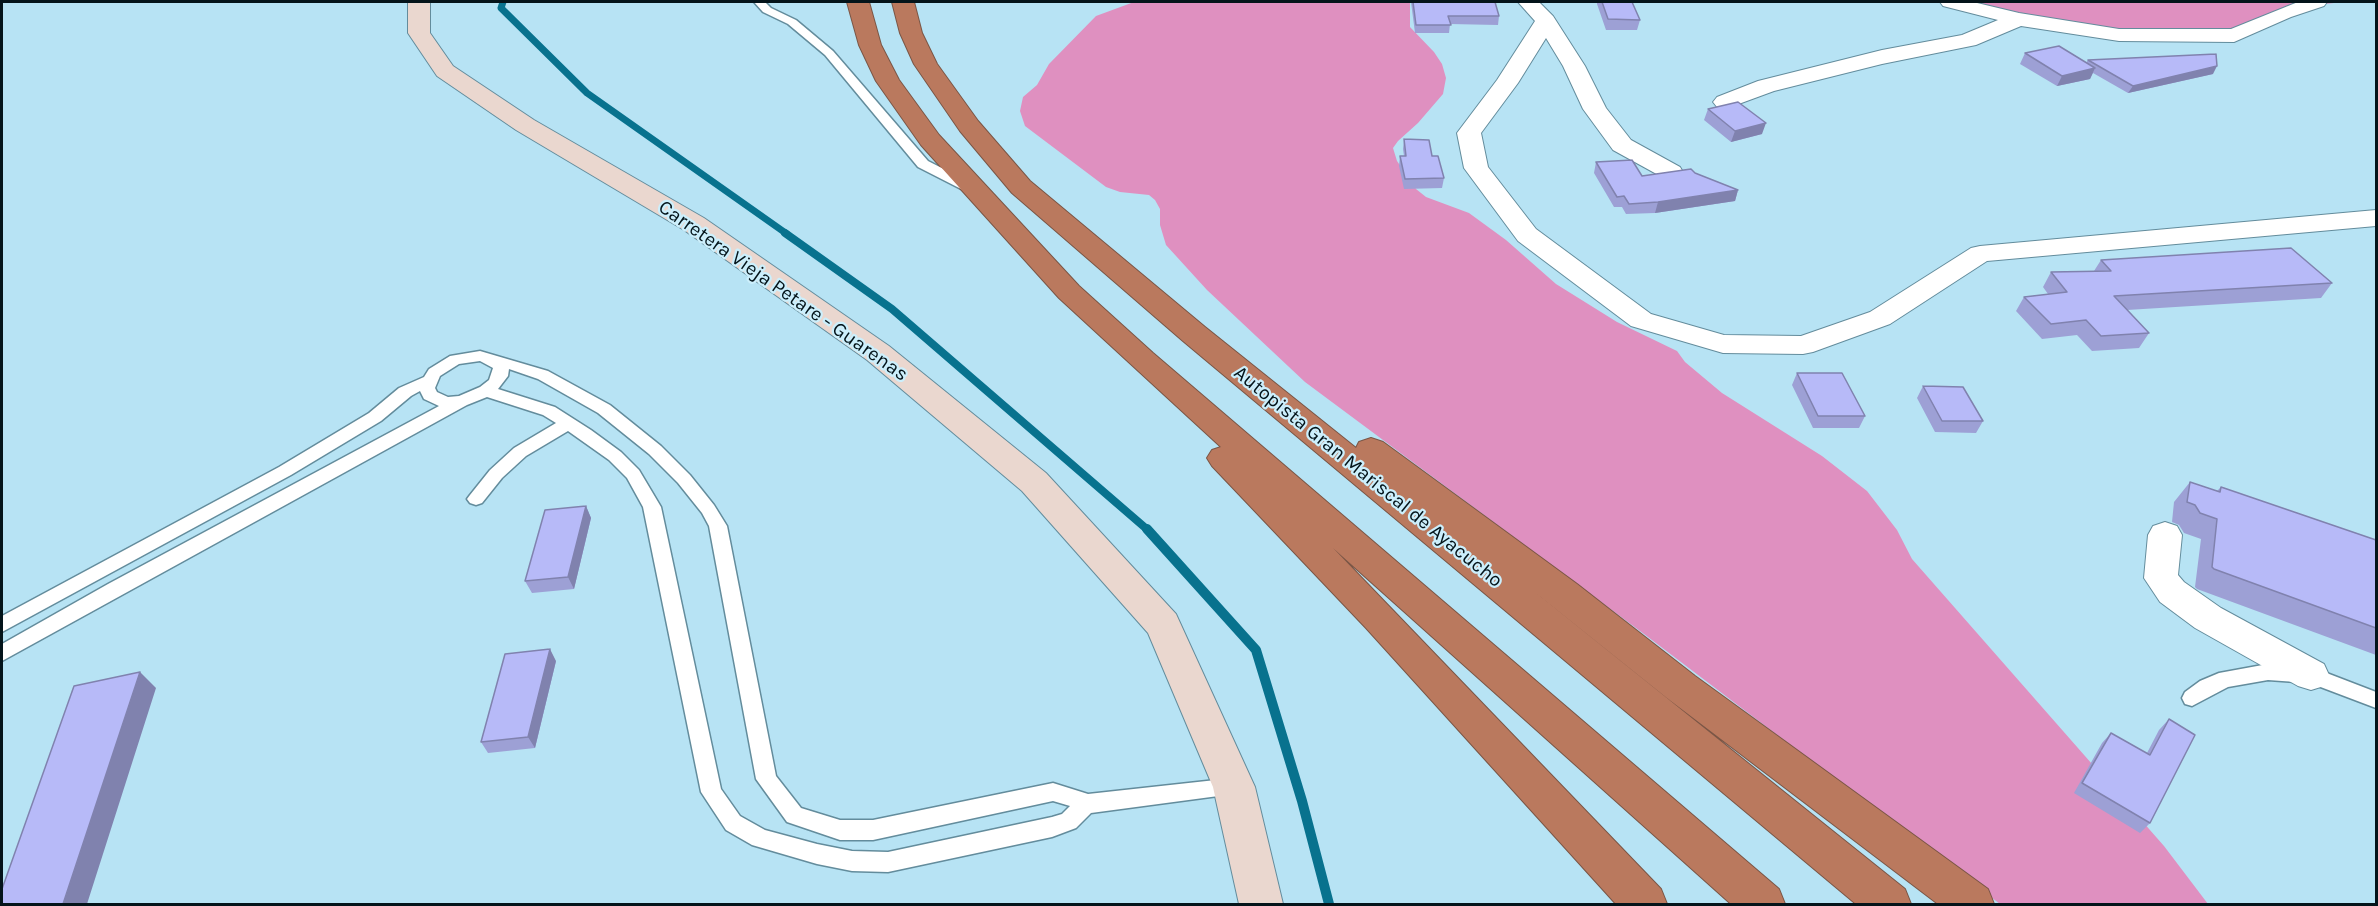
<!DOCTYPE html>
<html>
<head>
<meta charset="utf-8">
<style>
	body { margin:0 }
	#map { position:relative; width:2378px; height:906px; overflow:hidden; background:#b7e3f4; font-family:Karla,sans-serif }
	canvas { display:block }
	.frame { position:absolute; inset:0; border:3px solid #04141a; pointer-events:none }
</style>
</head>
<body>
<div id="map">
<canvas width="2378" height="906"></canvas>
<div class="frame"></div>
</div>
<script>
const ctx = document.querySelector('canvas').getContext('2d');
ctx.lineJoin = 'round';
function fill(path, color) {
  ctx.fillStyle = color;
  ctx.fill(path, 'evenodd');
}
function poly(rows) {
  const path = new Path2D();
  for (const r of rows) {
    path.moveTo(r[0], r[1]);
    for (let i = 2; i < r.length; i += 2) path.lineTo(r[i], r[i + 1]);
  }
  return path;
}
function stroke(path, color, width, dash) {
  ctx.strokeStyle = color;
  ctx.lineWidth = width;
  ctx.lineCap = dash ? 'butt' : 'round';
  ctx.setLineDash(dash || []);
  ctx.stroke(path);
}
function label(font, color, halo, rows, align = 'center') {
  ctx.font = font + ' Karla,sans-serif';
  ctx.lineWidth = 4.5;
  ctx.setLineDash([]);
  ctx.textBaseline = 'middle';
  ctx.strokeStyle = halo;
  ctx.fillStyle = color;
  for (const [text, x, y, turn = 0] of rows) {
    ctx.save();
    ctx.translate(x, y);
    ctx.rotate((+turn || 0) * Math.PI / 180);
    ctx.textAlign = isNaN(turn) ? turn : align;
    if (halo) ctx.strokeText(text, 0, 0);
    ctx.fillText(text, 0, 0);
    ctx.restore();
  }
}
fill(poly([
	[1134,2,1410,2,1410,27,1434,52,1442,64,1446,78,1443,94,1418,123,1398,141,1393,148,1397,161,1416,189,1426,197,1469,213,1506,240,1556,284,1617,322,1677,351,1685,362,1722,393,1822,456,1867,491,1897,530,1912,559,2164,846,2208,904,2000,904,1644,634,1305,382,1207,290,1166,245,1160,225,1160,209,1155,200,1149,195,1120,192,1106,187,1025,126,1020,111,1023,97,1037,85,1049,64,1096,16],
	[1949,2,2343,2,2325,4,2239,32,2169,39,2015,19]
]), '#df90c0');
stroke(poly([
	[503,2,501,8,587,93,787,234]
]), '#08728e', 7);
stroke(poly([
	[785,233,892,309,1149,531]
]), '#08728e', 8);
stroke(poly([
	[1147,529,1256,650,1302,801,1329,904]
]), '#08728e', 10);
const service = poly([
	[754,2,765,2,771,8,796,20,833,51,928,161,975,185,977,188,975,191,965,191,918,167,825,55,788,24,763,12,754,2],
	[480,351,548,371,610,405,661,446,690,475,714,505,727,526,776,776,801,808,840,820,873,820,1053,783,1088,794,1234,778,1241,781,1244,787,1241,793,1091,813,1076,828,1052,837,888,872,852,871,817,864,752,845,726,830,701,792,643,507,627,478,609,460,568,431,526,456,502,478,482,503,476,505,470,503,467,499,470,495,490,470,514,448,556,423,543,415,487,397,467,405,2,661,2,644,108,584,439,406,424,399,420,391,411,396,381,421,291,475,2,632,2,616,279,467,369,413,399,388,424,377,429,369,450,356,480,351],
	[480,361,493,368,489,380,480,387,459,396,448,397,437,392,435,388,440,376,459,364,480,361],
	[509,369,538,379,598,413,649,454,678,483,702,513,709,526,756,779,787,822,840,840,873,840,1053,801,1070,806,1062,814,1052,817,888,852,852,851,817,844,765,830,740,816,721,789,661,507,639,470,621,452,591,430,555,407,498,389,508,376,509,369],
	[2268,664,2311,667,2376,692,2376,708,2310,683,2268,680,2228,687,2192,706,2185,704,2182,698,2185,692,2200,681,2219,673,2268,664]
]);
const minor = poly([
	[1518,2,1539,2,1553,16,1585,66,1606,108,1631,140,1680,167,1683,172,1680,177,1671,179,1662,177,1613,150,1583,109,1563,66,1546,38,1518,83,1481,133,1488,167,1536,229,1651,314,1724,335,1801,336,1870,312,1971,248,1980,246,2376,210,2376,226,1987,261,1890,324,1813,352,1803,354,1723,353,1631,326,1518,241,1464,168,1457,133,1497,80,1535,21,1518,2],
	[1940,2,1973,2,2019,13,2119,29,2231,29,2298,2,2327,2,2324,6,2291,17,2234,42,2119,41,2021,26,1976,45,1882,64,1774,91,1725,109,1717,107,1713,102,1717,97,1758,81,1882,50,1962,35,1998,20,1943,6,1940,2],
	[2165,522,2177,526,2182,535,2178,575,2184,582,2221,608,2324,664,2329,675,2324,686,2311,690,2298,686,2195,628,2160,602,2144,578,2148,535,2153,526,2165,522]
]);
const secondary = poly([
	[408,2,430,2,430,33,453,66,534,120,704,218,889,346,1046,473,1176,614,1255,787,1283,904,1239,904,1213,787,1148,633,1022,491,867,360,684,230,516,130,437,76,408,33,408,2]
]);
const motorway = poly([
	[847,2,869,2,881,45,899,80,939,135,1079,286,1153,353,1779,889,1785,904,1731,904,1333,548,1661,889,1667,904,1616,904,1366,628,1212,466,1207,458,1212,450,1221,447,1059,298,921,145,876,81,859,45,847,2],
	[892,2,914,2,922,33,937,64,978,121,1030,181,1205,327,1356,448,1359,442,1371,438,1383,442,1577,584,1695,676,1988,889,1994,904,1938,904,1667,698,1522,582,1905,889,1911,904,1856,904,1183,341,1012,193,960,131,914,64,900,33,892,2]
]);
stroke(service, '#638c9c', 3);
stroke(minor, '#638c9c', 2);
stroke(secondary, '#638c9c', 2);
stroke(motorway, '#7a5646', 2);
fill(service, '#fff');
fill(minor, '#fff');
fill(secondary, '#ead7cf');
fill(motorway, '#ba795e');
fill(poly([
	[1411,2,1495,2,1499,16,1498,25,1450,24,1449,33,1415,33],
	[1597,2,1602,2,1640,20,1637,30,1606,30,1597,4],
	[2025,53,2086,63,2088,60,2213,74,2128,93,2093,73,2090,79,2057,86,2020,64],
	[1708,109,1762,134,1731,142,1704,120],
	[1404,139,1432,156,1444,178,1442,188,1404,189,1399,166,1400,156,1404,156,1403,149],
	[1596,162,1642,176,1695,173,1738,190,1735,201,1655,213,1626,214,1622,207,1614,207,1594,173],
	[2101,260,2332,283,2321,298,2127,310,2149,333,2139,348,2092,351,2077,335,2042,339,2016,311,2024,297,2048,294,2043,287,2051,272,2094,271],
	[1797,373,1865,416,1859,428,1813,428,1792,385],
	[1923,386,1983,421,1976,433,1935,432,1917,398],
	[2190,482,2217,491,2221,487,2376,540,2376,655,2197,589,2195,587,2201,539,2184,533,2179,525,2172,522,2174,502],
	[586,506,591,518,574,589,532,593,525,581],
	[556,661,535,748,488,753,481,742],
	[2169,719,2150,823,2140,833,2074,793,2102,743,2111,733,2147,753,2159,730]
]), '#9da0d5');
fill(poly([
	[2217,66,2213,74,2128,93,2133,86],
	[2095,68,2090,79,2057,86,2062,76],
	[1766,123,1762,134,1731,142,1735,131],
	[1738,190,1735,201,1655,213,1658,202],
	[586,506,591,518,574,589,568,577],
	[550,649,556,661,535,748,528,737],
	[140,672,156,688,87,904,63,904]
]), '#8082ae');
const building = poly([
	[1413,2,1495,2,1499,16,1448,16,1451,25,1416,25,1413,2],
	[1602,2,1632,2,1640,20,1608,19,1602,2],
	[2059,46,2095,68,2062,76,2025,53,2059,46],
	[2216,54,2217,66,2133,86,2088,60,2216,54],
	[1738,102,1766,123,1735,131,1708,109,1738,102],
	[1404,139,1429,140,1432,156,1438,156,1444,178,1405,179,1400,156,1406,156,1404,139],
	[1632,160,1642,176,1691,169,1695,173,1738,190,1658,202,1629,204,1624,196,1617,197,1596,162,1632,160],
	[2291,248,2332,283,2114,296,2149,333,2101,336,2086,320,2051,324,2024,297,2067,292,2051,272,2111,271,2101,260,2291,248],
	[1797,373,1842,373,1865,416,1818,416,1797,373],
	[1923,386,1963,387,1983,421,1942,421,1923,386],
	[2190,482,2220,492,2221,487,2376,540,2376,628,2214,569,2212,567,2217,519,2200,513,2195,505,2187,502,2190,482],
	[586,506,568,577,525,581,545,510,586,506],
	[550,649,528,737,481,742,505,654,550,649],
	[140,672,63,904,2,904,2,889,74,686,140,672],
	[2169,719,2195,735,2150,823,2082,783,2111,733,2150,755,2169,719]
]);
fill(building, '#b7baf8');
stroke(building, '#8082ae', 1.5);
label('20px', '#04141a', '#cceffc', [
	["Carretera Vieja Petare - Guarenas",783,291,35],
	["Autopista Gran Mariscal de Ayacucho",1368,477,39]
]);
</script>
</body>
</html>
